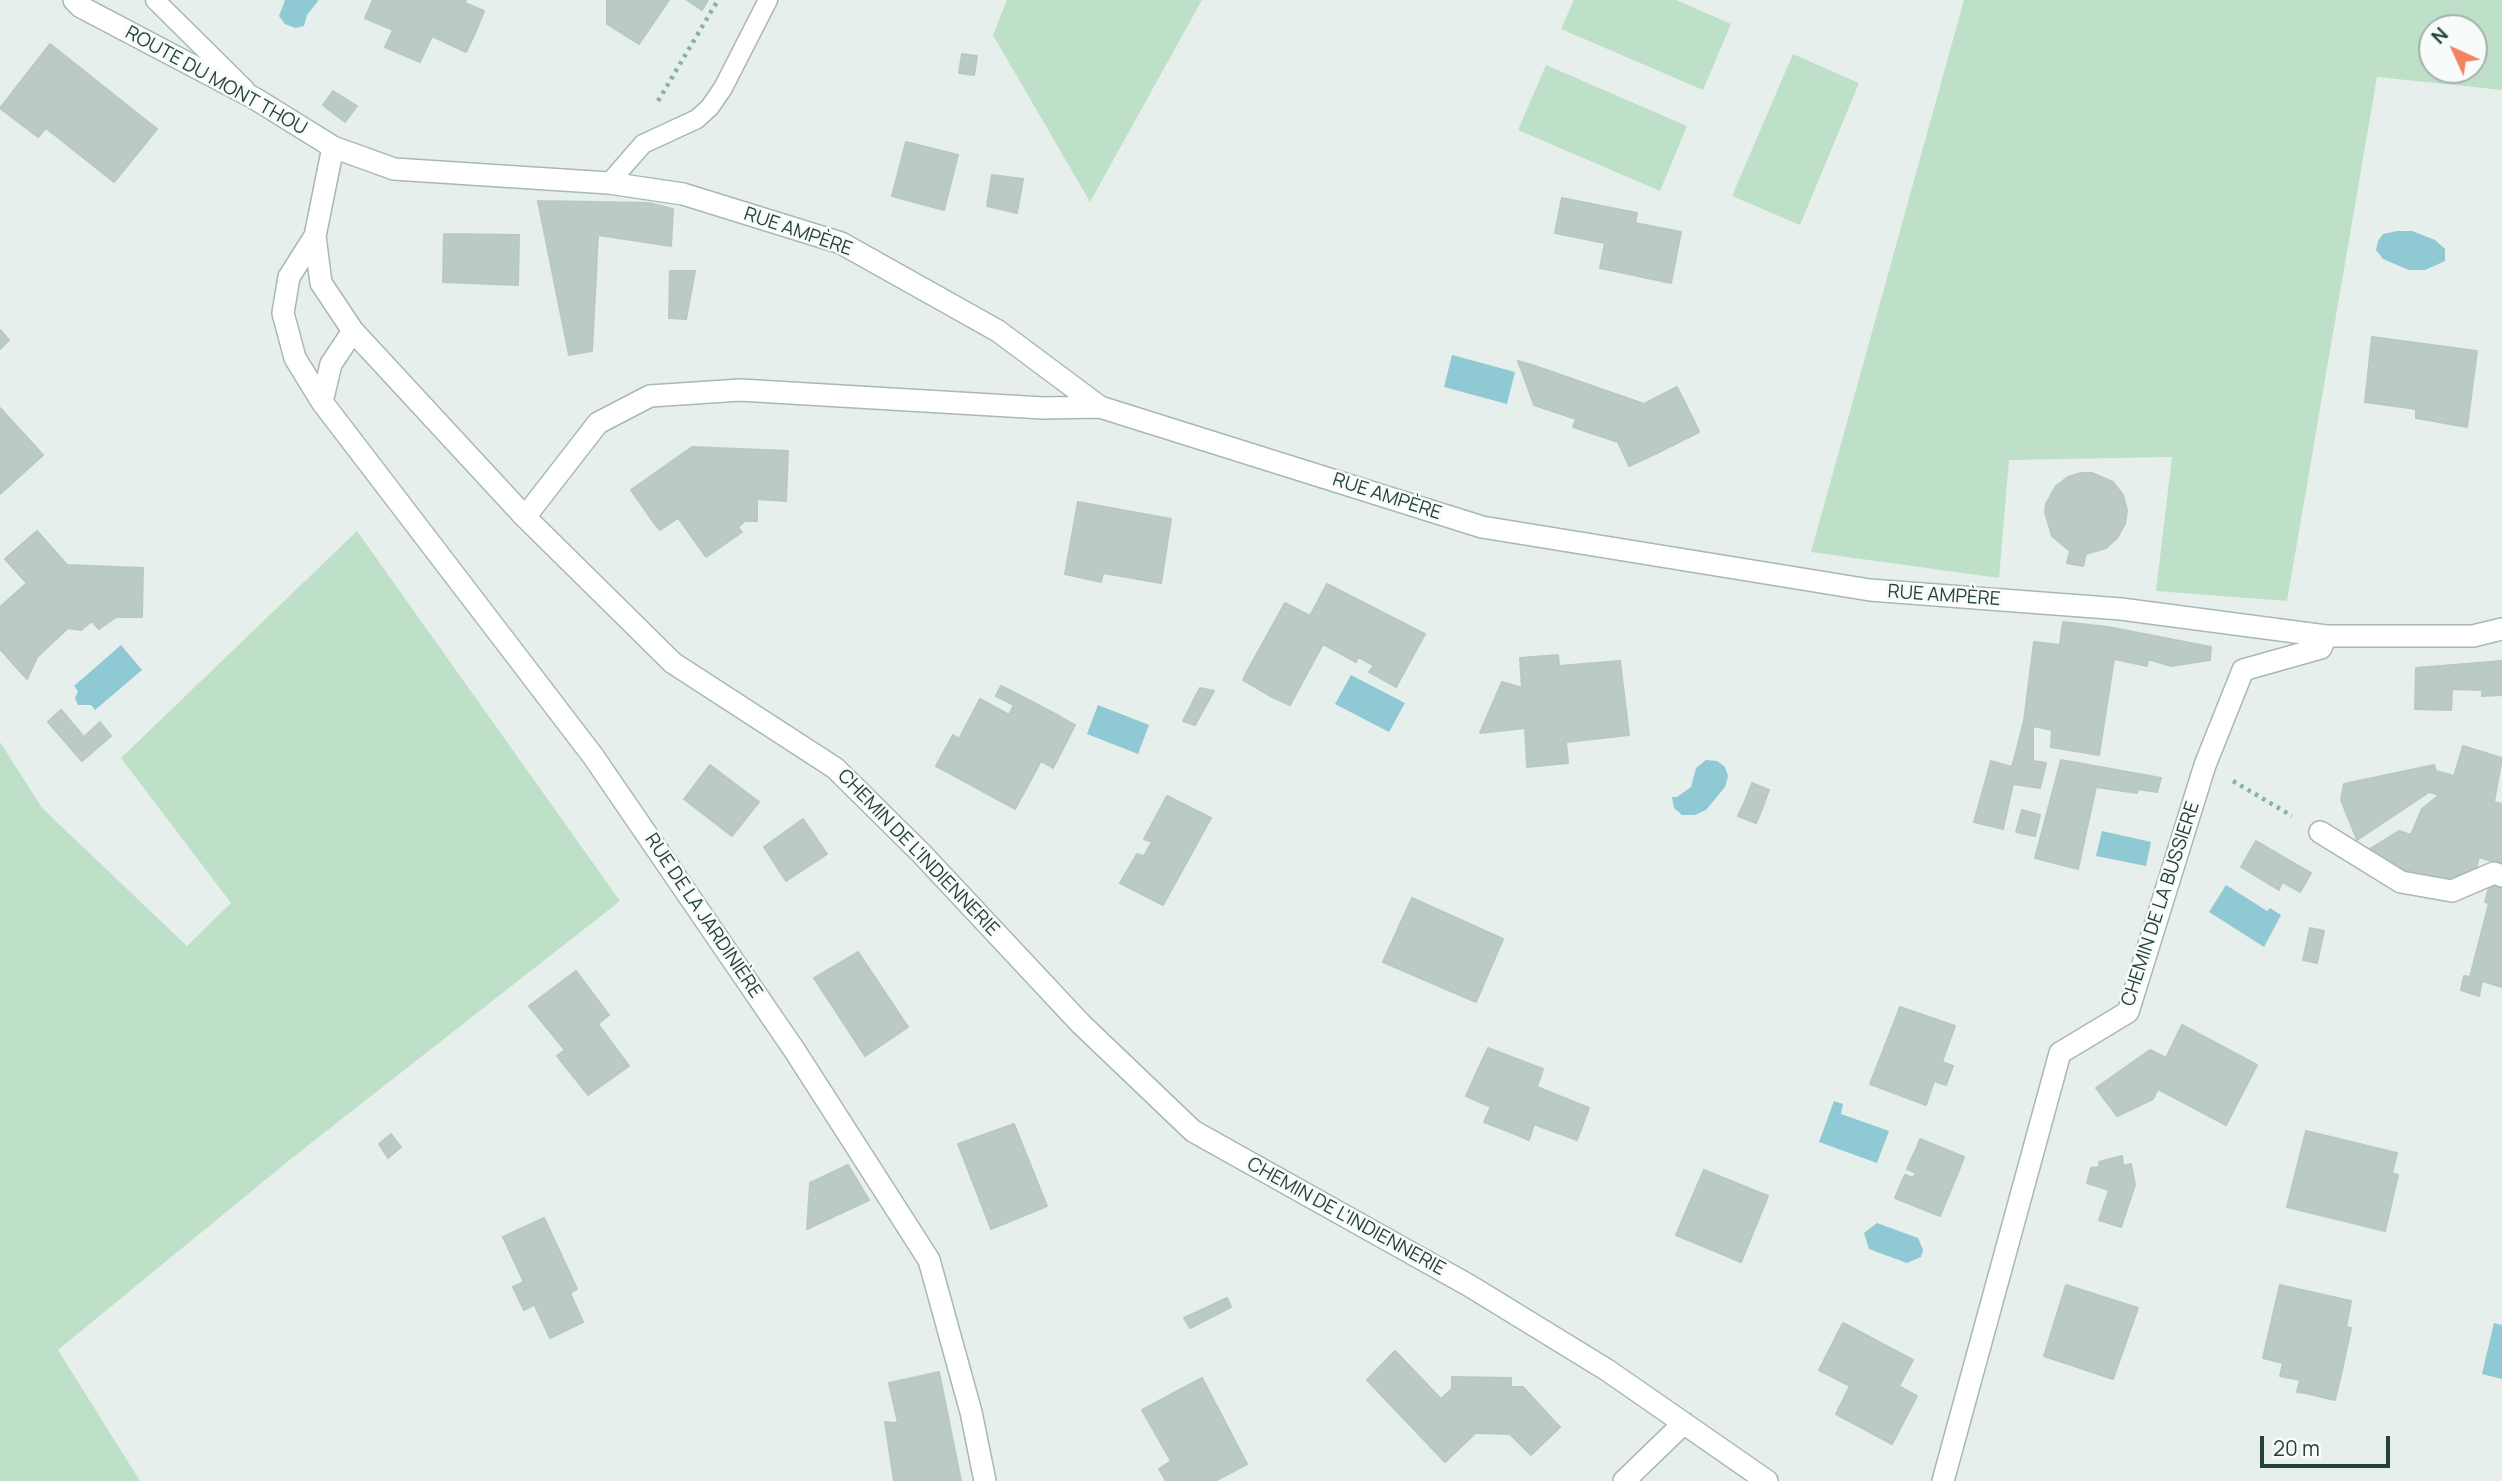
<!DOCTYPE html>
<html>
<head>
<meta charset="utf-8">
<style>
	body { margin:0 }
	#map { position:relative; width:2502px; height:1481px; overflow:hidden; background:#e6efeb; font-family:Manrope,sans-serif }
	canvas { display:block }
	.north { position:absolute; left:2418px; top:14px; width:70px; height:70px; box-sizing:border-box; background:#f7fbf9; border:2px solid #a3b1ad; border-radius:50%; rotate:315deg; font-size:19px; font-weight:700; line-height:28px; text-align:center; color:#24423a }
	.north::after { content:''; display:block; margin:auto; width:24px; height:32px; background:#f4845f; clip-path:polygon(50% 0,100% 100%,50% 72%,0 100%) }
	.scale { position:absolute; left:2260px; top:1436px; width:130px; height:32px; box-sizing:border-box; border:4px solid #24423a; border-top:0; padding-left:9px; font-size:21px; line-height:24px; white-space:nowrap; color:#24423a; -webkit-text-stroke:5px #f7fbf9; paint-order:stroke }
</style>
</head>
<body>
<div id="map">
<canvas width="2502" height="1481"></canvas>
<div class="north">N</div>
<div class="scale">20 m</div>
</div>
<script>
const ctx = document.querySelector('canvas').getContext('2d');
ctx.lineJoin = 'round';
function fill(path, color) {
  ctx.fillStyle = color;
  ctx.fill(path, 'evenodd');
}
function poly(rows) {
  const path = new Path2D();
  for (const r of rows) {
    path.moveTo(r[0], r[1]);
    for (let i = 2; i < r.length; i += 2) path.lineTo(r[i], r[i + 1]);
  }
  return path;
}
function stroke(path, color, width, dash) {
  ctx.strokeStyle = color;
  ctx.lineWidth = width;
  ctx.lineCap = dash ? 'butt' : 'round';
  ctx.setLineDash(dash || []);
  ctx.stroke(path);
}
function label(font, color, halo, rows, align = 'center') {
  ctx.font = font + ' Manrope,sans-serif';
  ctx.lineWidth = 5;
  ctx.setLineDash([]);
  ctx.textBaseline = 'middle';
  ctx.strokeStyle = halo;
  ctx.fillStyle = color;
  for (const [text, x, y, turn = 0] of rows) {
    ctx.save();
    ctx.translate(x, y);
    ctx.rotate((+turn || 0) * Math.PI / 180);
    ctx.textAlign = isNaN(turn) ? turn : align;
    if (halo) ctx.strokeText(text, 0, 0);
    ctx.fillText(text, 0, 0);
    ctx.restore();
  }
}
fill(poly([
	[1007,0,1202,0,1090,202,993,35],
	[1574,0,1676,0,1731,24,1703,90,1561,29],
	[1964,0,2502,0,2502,90,2377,77,2287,601,2156,591,2172,457,2009,460,1999,578,1811,552],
	[2432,28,2474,28,2474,70,2432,70],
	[1793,54,1859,83,1800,225,1732,196],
	[1546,65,1687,126,1660,191,1518,130],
	[357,531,620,901,292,1158,58,1350,140,1481,0,1481,0,742,42,808,187,946,231,903,121,758]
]), '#bfe0c8');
fill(poly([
	[285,0,318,0,318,1,307,15,304,26,295,28,285,24,279,16],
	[2397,231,2412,231,2435,240,2445,249,2445,261,2425,270,2409,270,2383,259,2376,250,2378,241,2383,234],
	[1452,355,1515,372,1507,404,1444,387],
	[121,645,142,670,95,710,91,705,78,705,75,698,78,691,74,686],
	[1351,675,1405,703,1389,732,1335,704],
	[1098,705,1149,725,1138,754,1087,734],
	[1706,760,1717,761,1725,767,1728,776,1725,787,1706,810,1695,815,1682,815,1674,808,1672,797,1677,797,1691,787,1696,768],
	[2102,831,2151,842,2146,866,2096,856],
	[2226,885,2267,911,2270,908,2281,915,2264,947,2209,912],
	[1834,1101,1843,1104,1841,1114,1889,1131,1877,1163,1819,1142],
	[1877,1223,1918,1238,1923,1250,1921,1257,1907,1263,1869,1249,1864,1233],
	[2494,1323,2502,1325,2502,1379,2482,1374]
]), '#8ec9d4');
const building = poly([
	[373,0,466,0,465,3,484,11,475,33,455,24,432,36,420,62,385,47,393,30,365,18,373,0],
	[669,0,639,44,607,24,607,0,669,0],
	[687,0,708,0,702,10,687,0],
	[455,24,475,33,466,52,432,36,455,24],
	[50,44,157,129,114,182,46,128,38,137,0,108,50,44],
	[962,54,977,56,974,75,959,73,962,54],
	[333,91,357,106,345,122,323,105,333,91],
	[906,142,958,155,944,210,892,196,906,142],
	[992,175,1023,179,1017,213,987,206,992,175],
	[1562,198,1637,213,1635,223,1681,232,1671,283,1600,268,1605,243,1555,233,1562,198],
	[538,201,649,203,673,209,671,246,598,235,592,351,569,355,538,201],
	[444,234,519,235,518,285,443,282,444,234],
	[670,271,695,271,686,319,669,318,670,271],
	[0,330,9,340,0,349,0,330],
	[2372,337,2477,351,2467,427,2416,418,2416,409,2365,402,2372,337],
	[1518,361,1535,366,1524,377,1518,361],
	[1535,366,1644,404,1677,387,1694,421,1648,444,1653,455,1629,466,1618,442,1573,427,1576,419,1534,405,1524,377,1535,366],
	[0,408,43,455,0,494,0,408],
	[1694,421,1699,432,1653,455,1648,444,1694,421],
	[692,447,788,451,786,501,757,499,757,521,745,521,738,527,742,532,706,557,672,509,654,523,631,490,692,447],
	[2081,473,2092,473,2113,482,2123,495,2127,510,2125,524,2117,538,2106,548,2086,554,2083,566,2067,563,2070,551,2052,536,2045,512,2046,504,2056,486,2068,477,2081,473],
	[1078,502,1171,519,1161,583,1103,573,1101,582,1065,574,1078,502],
	[672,509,678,518,660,530,654,523,672,509],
	[37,531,67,565,36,593,5,559,37,531],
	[67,565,143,568,142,617,116,617,99,629,92,621,81,630,68,628,37,657,19,656,0,634,0,607,27,583,36,593,67,565],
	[1327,584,1411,627,1392,657,1408,665,1396,687,1369,672,1374,666,1358,657,1356,662,1323,644,1290,705,1270,696,1276,682,1249,668,1285,603,1310,616,1327,584],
	[2063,622,2108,627,2211,647,2210,660,2171,666,2148,659,2147,666,2114,659,2099,755,2051,747,2052,730,2033,726,2033,761,2046,763,2040,788,2013,784,2003,829,1974,822,1991,761,2012,767,2024,721,2034,642,2060,645,2063,622],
	[1411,627,1425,634,1408,665,1392,657,1411,627],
	[0,634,19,656,37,657,27,679,0,649,0,634],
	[1558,655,1559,666,1620,661,1629,735,1566,742,1568,763,1527,767,1525,728,1480,733,1502,682,1522,688,1520,658,1558,655],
	[2502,661,2502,695,2482,696,2482,690,2452,689,2451,710,2415,709,2416,668,2502,661],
	[1249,668,1276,682,1270,696,1243,680,1249,668],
	[1001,686,1019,695,1014,705,996,696,1001,686],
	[1200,688,1214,691,1195,725,1183,721,1200,688],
	[1019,695,1059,716,1050,733,1054,735,1041,761,1025,752,1016,771,1021,774,1006,804,955,776,971,745,959,739,980,699,1009,715,1019,695],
	[61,710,84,737,100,722,111,736,82,761,48,722,61,710],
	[1059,716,1075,725,1053,768,1041,761,1054,735,1050,733,1059,716],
	[953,735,971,745,955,776,936,766,953,735],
	[2463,746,2502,758,2494,802,2502,804,2502,864,2479,857,2473,881,2451,885,2393,870,2365,852,2399,831,2411,835,2422,809,2439,795,2429,792,2357,840,2341,800,2344,784,2434,765,2436,771,2454,776,2463,746],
	[1025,752,1041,761,1015,809,1006,804,1021,774,1016,771,1025,752],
	[2061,760,2161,778,2157,792,2138,789,2137,793,2096,787,2078,869,2035,858,2061,760],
	[710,765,759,802,732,836,684,799,710,765],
	[1752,783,1769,790,1762,809,1745,801,1752,783],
	[1167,796,1211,818,1163,905,1120,883,1137,854,1144,856,1152,842,1144,839,1167,796],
	[1745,801,1762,809,1756,823,1738,816,1745,801],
	[2022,810,2040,815,2035,836,2016,832,2022,810],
	[803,819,827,854,786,881,764,847,803,819],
	[2256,841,2311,873,2300,892,2282,882,2279,890,2241,867,2256,841],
	[2498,884,2502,884,2502,987,2482,981,2479,996,2461,990,2464,976,2470,977,2489,903,2485,902,2489,887,2498,884],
	[1412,898,1503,939,1476,1002,1383,962,1412,898],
	[2310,928,2324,931,2317,963,2303,960,2310,928],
	[858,952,908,1027,865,1056,814,978,858,952],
	[576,971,609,1015,598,1024,629,1066,588,1095,557,1056,565,1050,529,1006,576,971],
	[1900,1007,1955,1026,1942,1062,1953,1066,1946,1085,1934,1081,1926,1105,1870,1084,1900,1007],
	[2182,1025,2257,1065,2226,1125,2158,1089,2153,1099,2117,1116,2096,1088,2150,1050,2166,1058,2182,1025],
	[1488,1048,1543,1069,1537,1087,1589,1108,1577,1140,1520,1119,1515,1134,1484,1122,1491,1107,1466,1096,1488,1048],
	[1520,1119,1534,1124,1529,1140,1515,1134,1520,1119],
	[1014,1124,1047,1206,991,1229,958,1144,1014,1124],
	[2306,1131,2397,1153,2392,1173,2398,1175,2385,1231,2287,1207,2306,1131],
	[391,1134,401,1147,388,1158,379,1144,391,1134],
	[1920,1139,1964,1157,1961,1165,1917,1147,1920,1139],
	[1917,1147,1961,1165,1940,1216,1895,1198,1905,1175,1913,1178,1916,1173,1907,1169,1917,1147],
	[2122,1156,2123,1166,2131,1164,2135,1185,2121,1227,2099,1220,2109,1190,2087,1183,2091,1168,2100,1167,2099,1162,2122,1156],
	[848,1165,869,1200,807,1229,810,1183,848,1165],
	[1704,1170,1768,1196,1741,1262,1676,1235,1704,1170],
	[544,1218,577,1289,570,1293,583,1322,550,1338,503,1237,544,1218],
	[524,1282,535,1304,524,1310,513,1287,524,1282],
	[2066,1285,2138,1308,2113,1379,2044,1356,2066,1285],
	[2280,1285,2351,1301,2346,1327,2351,1328,2343,1366,2332,1373,2326,1398,2305,1393,2310,1375,2302,1373,2300,1380,2280,1376,2283,1363,2263,1358,2280,1285],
	[1227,1298,1231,1307,1190,1328,1184,1318,1227,1298],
	[1843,1323,1913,1360,1899,1386,1917,1396,1892,1444,1836,1414,1850,1386,1819,1370,1843,1323],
	[1395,1351,1441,1399,1452,1389,1452,1377,1511,1378,1510,1423,1487,1422,1445,1462,1367,1380,1395,1351],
	[2343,1366,2335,1400,2326,1398,2332,1373,2343,1366],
	[939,1372,961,1481,894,1481,885,1422,898,1423,889,1383,939,1372],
	[2302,1373,2310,1375,2305,1393,2297,1392,2302,1373],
	[1202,1378,1247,1464,1215,1481,1166,1481,1159,1469,1171,1461,1142,1410,1202,1378],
	[1511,1387,1523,1387,1553,1420,1529,1443,1510,1423,1511,1387],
	[1553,1420,1560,1427,1531,1455,1510,1434,1510,1423,1529,1443,1553,1420],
	[1487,1422,1510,1423,1510,1434,1476,1433,1487,1422]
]);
fill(building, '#bbcac4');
stroke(building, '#b8c9c2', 2);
const lane = poly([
	[155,0,245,89],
	[609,183,643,144,697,119,710,107,723,88,768,0]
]);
const street = poly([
	[74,0,81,7,254,98,333,147,394,169,609,183,683,194,841,243,998,331,1100,407,1482,527,1870,590,2121,609,2326,636,2473,636,2502,629],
	[333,147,315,236,321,283,353,331,525,517,673,663,835,768,921,853,1081,1024,1193,1131,1470,1286,1607,1370,1767,1481],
	[315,236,289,277,283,313,295,358,322,402,331,364,353,331],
	[322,402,593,756,795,1051,929,1260,971,1412,985,1481],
	[525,517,598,423,650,396,740,390,1043,408,1100,407],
	[2320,832,2401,882,2452,891,2494,873,2502,876],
	[1624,1481,1684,1423],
	[1943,1481,2060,1053,2128,1012,2205,765,2243,670,2321,648,2326,636]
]);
stroke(lane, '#a8b8b2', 21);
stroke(street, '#a8b8b2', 24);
stroke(poly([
	[658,101,718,0],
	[2233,781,2292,816]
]), '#86b3a5', 4.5, [3.5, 5]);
stroke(lane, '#fff', 18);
stroke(street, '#fff', 21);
label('19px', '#24423a', '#f7fbf9', [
	["ROUTE DU MONT THOU",216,81,29],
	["RUE AMPÈRE",798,232,19],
	["RUE AMPÈRE",1387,497,18],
	["RUE AMPÈRE",1944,596,4],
	["CHEMIN DE L'INDIENNERIE",918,853,46],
	["CHEMIN DE LA BUSSIERE",2161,904,-72],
	["RUE DE LA JARDINIÈRE",703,916,56],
	["CHEMIN DE L'INDIENNERIE",1346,1217,29]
]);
</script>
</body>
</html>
